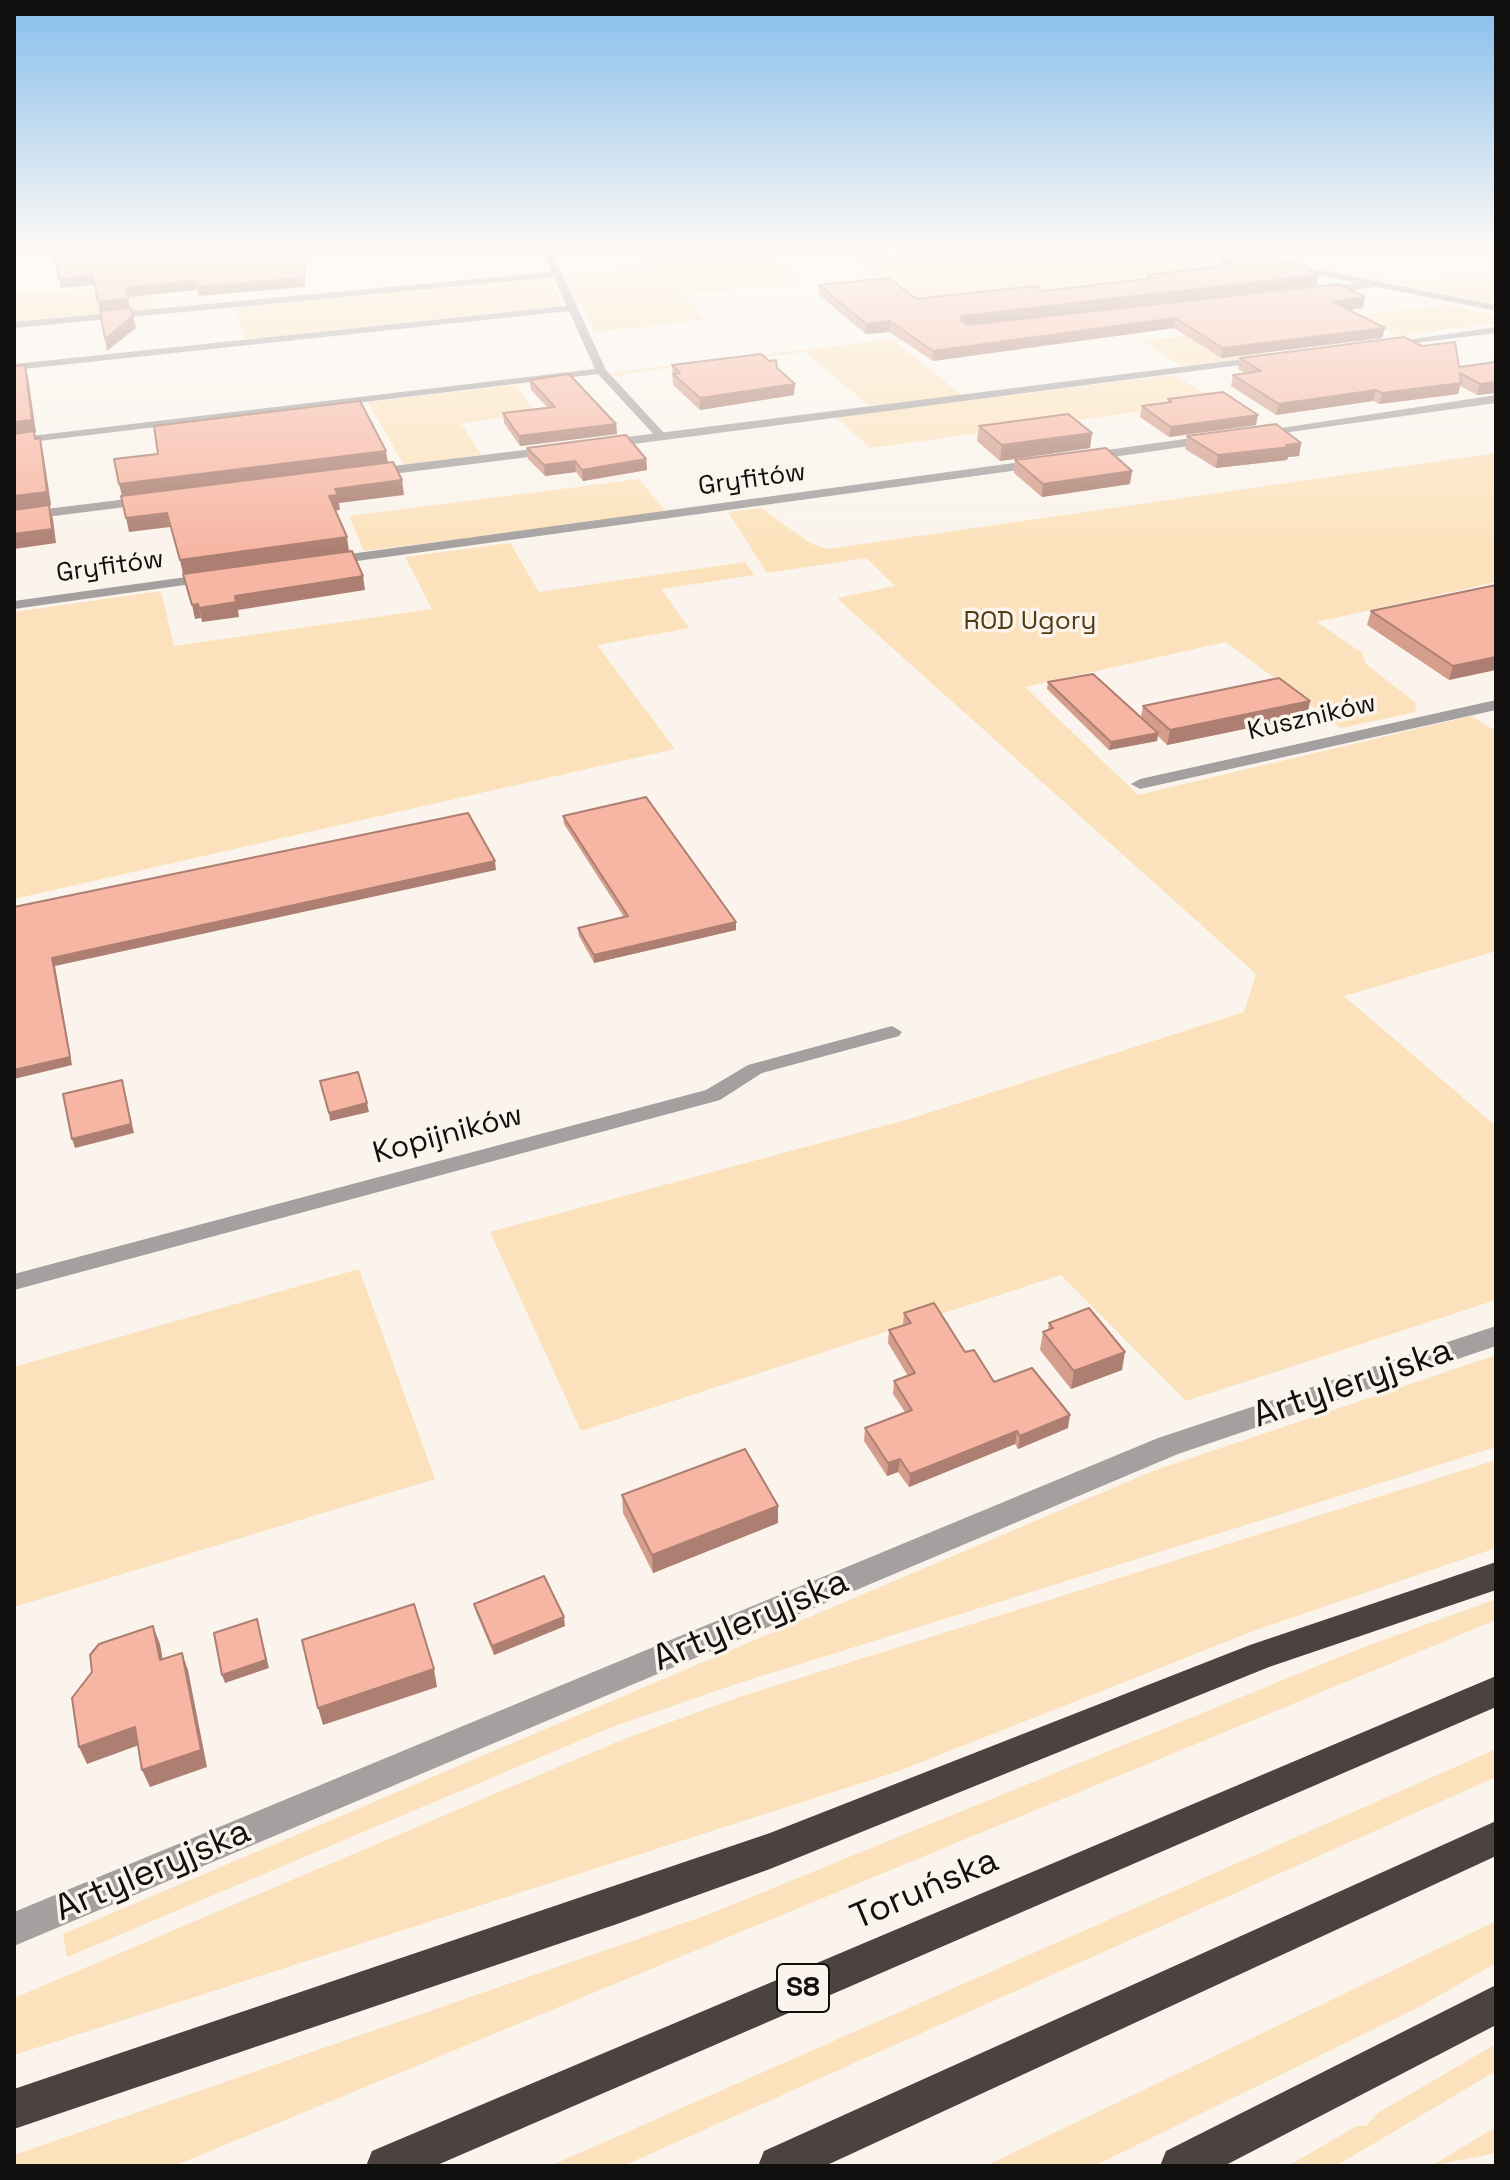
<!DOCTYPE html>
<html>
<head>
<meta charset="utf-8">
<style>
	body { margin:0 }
	#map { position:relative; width:1510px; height:2180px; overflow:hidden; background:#faf4ec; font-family:"Space Grotesk",sans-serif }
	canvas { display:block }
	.frame { position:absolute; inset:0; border:16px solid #12100e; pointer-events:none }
</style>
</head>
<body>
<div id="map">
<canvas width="1510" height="2180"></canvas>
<div class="frame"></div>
</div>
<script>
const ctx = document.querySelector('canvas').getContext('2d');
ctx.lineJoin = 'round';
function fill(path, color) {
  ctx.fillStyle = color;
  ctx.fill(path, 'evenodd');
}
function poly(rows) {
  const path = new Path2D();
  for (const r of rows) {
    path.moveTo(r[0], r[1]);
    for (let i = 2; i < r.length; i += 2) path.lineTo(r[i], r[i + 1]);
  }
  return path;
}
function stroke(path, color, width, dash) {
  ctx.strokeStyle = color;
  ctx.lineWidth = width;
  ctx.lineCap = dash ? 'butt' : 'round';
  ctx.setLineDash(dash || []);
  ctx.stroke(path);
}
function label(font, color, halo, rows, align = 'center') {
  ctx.font = font + ' "Space Grotesk",sans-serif';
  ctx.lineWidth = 7;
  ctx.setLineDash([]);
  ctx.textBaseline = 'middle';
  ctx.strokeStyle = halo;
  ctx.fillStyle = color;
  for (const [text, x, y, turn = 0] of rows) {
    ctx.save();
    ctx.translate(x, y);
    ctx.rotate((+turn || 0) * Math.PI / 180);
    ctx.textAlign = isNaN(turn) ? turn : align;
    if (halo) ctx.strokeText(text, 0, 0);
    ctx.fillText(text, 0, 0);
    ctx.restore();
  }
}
fill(poly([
	[634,246,766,246,800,282,683,295,705,320,595,332,583,305,574,305,561,274,647,268],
	[946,246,1162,246,1259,265,883,307,884,286,849,257],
	[1243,253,1399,282,1496,275,1496,304],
	[542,277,550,278,562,306,246,340,233,307],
	[150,285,155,309,14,322,14,293],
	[1445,305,1496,315,1496,323,1398,336,1357,315],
	[1211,333,1253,358,1182,366,1142,341],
	[936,334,941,336,895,342,962,395,870,406,805,352,626,373,620,377,608,373],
	[1174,375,1217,401,870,448,836,417],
	[515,385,537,414,461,423,481,455,404,465,368,402],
	[1496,453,1496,582,1317,622,1362,653,1366,664,1415,702,1416,712,1341,728,1226,642,1025,687,1138,795,1471,716,1496,731,1496,951,1344,996,1496,1126,1496,1300,1186,1401,1061,1275,581,1431,490,1232,909,1119,1244,1012,1256,974,840,601,838,598,895,586,866,558,767,573,728,512,761,508,810,543,827,549],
	[639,479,667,513,364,551,349,516],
	[510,543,539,592,745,562,754,575,661,589,689,628,597,645,675,749,14,899,14,612,161,591,174,646,432,609,405,557],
	[359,1269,435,1479,14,1607,14,1367],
	[1496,1355,1496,1447,736,1684,612,1727,67,1957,63,1934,1153,1471],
	[1496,1460,1496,1548,1256,1630,899,1771,14,2055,14,1998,624,1739,739,1697],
	[1496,1599,1496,1620,174,2166,14,2166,14,2155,707,1915,1364,1647],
	[1496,1749,1496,1777,623,2166,550,2166],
	[1496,1921,1496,1963,1421,2006,1094,2166,985,2166],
	[1496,2044,1496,2071,1336,2166,1288,2166,1357,2126,1366,2126,1378,2113],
	[1496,2127,1496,2153,1431,2166]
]), '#fce2bc');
fill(poly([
	[540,246,549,246,606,370,666,435,666,439,658,439,598,374,14,444,14,438,595,369,569,311,14,370,14,364,566,306,554,277,14,328,14,322,551,272,540,246],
	[892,1026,902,1032,899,1036,762,1073,720,1100,14,1290,14,1274,706,1090,748,1065,892,1026]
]), '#a4a0a0');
fill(poly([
	[1179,246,1200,246,1496,305,1496,311,1377,287,1317,294,1313,289,1357,283,1179,246],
	[1496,327,1496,333,1384,347,1378,344,1496,327],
	[1267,356,1271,361,603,448,597,444,603,440,1267,356],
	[1496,395,1496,403,1255,437,1249,433,1496,395],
	[1213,435,1217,436,1217,442,1085,461,1079,457,1085,453,1213,435],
	[557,446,561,447,561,453,368,477,362,473,368,469,557,446],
	[1043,459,1048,460,1048,466,328,565,321,561,328,557,1043,459],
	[152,496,159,500,157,503,14,521,14,513,152,496],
	[215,573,220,574,220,580,14,609,14,601,215,573],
	[1496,700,1496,710,1140,789,1131,784,1140,779,1496,700],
	[1496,1326,1496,1346,1178,1454,14,1946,14,1912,1158,1438,1496,1326]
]), '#a4a0a0');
fill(poly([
	[1496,1562,1496,1590,1269,1667,770,1869,620,1923,14,2129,14,2089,770,1833,1250,1645,1496,1562],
	[1496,1676,1496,1707,435,2166,366,2166,372,2151,1496,1676],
	[1496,1821,1496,1856,825,2166,758,2166,764,2151,1496,1821],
	[1496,1985,1496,2025,1224,2166,1160,2166,1166,2151,1496,1985]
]), '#4b4242');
fill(poly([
	[1221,260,1317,285,1077,313,1365,297,1363,308,1349,310,1382,338,1221,358,1174,328,933,361,889,332,866,334,819,295,819,285,917,299,1043,291,1146,279,1147,275,1220,266],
	[1240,358,1459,367,1496,362,1496,393,1477,395,1460,386,1458,394,1379,404,1373,401,1276,415,1231,386,1233,375,1245,373,1238,369],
	[672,365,777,368,794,395,700,410,673,385],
	[530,380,616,424,617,434,520,446,504,423,503,413,547,407,531,390],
	[1168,399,1256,425,1169,437,1140,417,1142,406,1168,402],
	[979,426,1092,433,1090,448,1000,461,977,441],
	[1187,436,1301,443,1299,456,1288,457,1287,460,1216,468,1185,449],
	[527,448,646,459,647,470,583,481,576,472,545,476,528,459],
	[1015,460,1130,484,1042,497,1014,473],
	[1496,585,1449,680,1367,625,1371,611],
	[1048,682,1141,717,1143,706,1310,701,1307,716,1167,745,1158,736,1157,741,1109,750,1047,689],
	[563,816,736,922,736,930,594,963,579,936,578,928,624,917,564,824],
	[904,1313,965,1352,994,1382,1068,1428,1018,1449,1015,1444,909,1487,898,1472,887,1476,864,1441,865,1428,905,1412,893,1394,894,1381,908,1376,888,1343,889,1330,903,1325],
	[1049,1323,1122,1370,1071,1389,1040,1350,1043,1332,1048,1330],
	[622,1495,778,1506,778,1523,653,1573,623,1513],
	[474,1604,565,1626,494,1655,476,1612]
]), '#d49d8c');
fill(poly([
	[305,246,305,287,198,296,197,287],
	[387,246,455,246,388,250],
	[1319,275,1317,285,962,327,960,320,962,316],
	[93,276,95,285,61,288,59,279],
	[195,281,197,290,128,297,126,288],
	[1365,297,1363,308,1331,312,1333,302],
	[128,299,130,308,100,311,98,302],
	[133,316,136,328,107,351,105,339],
	[1175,318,1174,328,933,361,933,351],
	[890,321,889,332,866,334,866,324],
	[1385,328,1382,338,1221,358,1223,348],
	[25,365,28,377,36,432,34,433,38,452,14,435,14,422],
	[1496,382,1496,393,1477,395,1480,384],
	[1461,383,1458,394,1379,404,1382,393],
	[795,384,794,395,700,410,700,398],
	[1376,390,1373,401,1276,415,1279,404],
	[1258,415,1256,425,1169,437,1171,427],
	[616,424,617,434,520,446,519,436],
	[1092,433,1090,448,1000,461,1002,445],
	[40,438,43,451,51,505,49,506,53,519,56,543,14,549,14,496],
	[1301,443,1299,456,1288,457,1287,460,1216,468,1218,455],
	[386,451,388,463,122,496,119,484],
	[646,459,647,470,583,481,582,470],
	[575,461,576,472,545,476,544,465],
	[1132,471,1130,484,1042,497,1043,484],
	[402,480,404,495,339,503,340,510,331,511,329,496,335,489],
	[167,513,170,527,129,532,126,518],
	[347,537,349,551,183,574,180,560],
	[363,576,365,590,238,610,239,617,202,622,199,608,235,596],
	[198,604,201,618,195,619,192,605],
	[1496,657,1496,670,1449,680,1453,666],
	[1310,701,1307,716,1167,745,1170,730],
	[1158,733,1157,741,1109,750,1111,742],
	[495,861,496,870,55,966,72,1065,14,1079,14,1070,52,958],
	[736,922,736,930,594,963,594,955],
	[122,1080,134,1133,75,1148,72,1139],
	[367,1103,369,1112,330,1121,329,1113],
	[1125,1352,1122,1370,1071,1389,1074,1371],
	[1070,1415,1068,1428,1018,1449,1020,1436],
	[1017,1431,1015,1444,909,1487,910,1474],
	[900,1459,898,1472,887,1476,888,1463],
	[778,1506,778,1523,653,1573,652,1555],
	[564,1617,565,1626,494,1655,492,1646],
	[257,1619,269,1668,225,1683,222,1675],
	[153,1626,160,1644,166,1677,160,1660],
	[182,1653,188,1670,207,1767,150,1787,142,1770],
	[434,1669,437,1687,323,1725,318,1708],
	[135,1727,142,1744,87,1764,79,1747]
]), '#ad7f72');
const building = poly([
	[53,246,304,246,304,278,197,287,195,281,126,288,128,299,98,302,93,276,59,279,53,246],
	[1260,256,1297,263,1319,275,962,316,960,320,968,325,1339,284,1365,297,1333,302,1385,328,1223,348,1175,318,933,351,890,321,866,324,819,285,888,278,917,299,1036,286,1043,291,1153,278,1147,275,1231,265,1221,260,1260,256],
	[131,308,133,316,105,339,100,311,131,308],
	[1404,337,1422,346,1455,342,1459,367,1496,362,1496,382,1480,384,1460,373,1461,383,1382,393,1376,390,1279,404,1233,375,1261,371,1240,358,1404,337],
	[761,354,769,361,776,360,777,368,795,384,700,398,673,374,680,373,672,365,761,354],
	[25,365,32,420,14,422,14,366,25,365],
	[569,374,616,424,519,436,503,413,555,407,530,380,569,374],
	[1223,392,1258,415,1171,427,1142,406,1172,402,1168,399,1223,392],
	[360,401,386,451,119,484,114,459,158,454,154,426,360,401],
	[1068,414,1092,433,1002,445,979,426,1068,414],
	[1276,424,1301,443,1286,445,1290,447,1218,455,1187,436,1276,424],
	[34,431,35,439,40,438,47,492,14,496,14,434,34,431],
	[626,435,646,459,582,470,575,461,544,465,527,448,626,435],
	[1106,448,1132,471,1043,484,1015,460,1106,448],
	[393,462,402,480,335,489,338,495,329,496,347,537,180,560,167,513,126,518,121,496,393,462],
	[49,505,52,529,14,534,14,510,49,505],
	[352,551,363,576,235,596,236,602,199,608,198,604,192,605,183,574,352,551],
	[1496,585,1496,657,1453,666,1371,611,1496,585],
	[1093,674,1158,733,1111,742,1048,682,1093,674],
	[1279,678,1310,701,1170,730,1143,706,1279,678],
	[646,797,736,922,594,955,578,928,628,916,563,816,646,797],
	[468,813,495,861,52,958,70,1057,14,1070,14,907,468,813],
	[358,1072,367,1103,329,1113,320,1081,358,1072],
	[122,1080,131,1124,72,1139,63,1094,122,1080],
	[934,1303,965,1352,974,1350,994,1382,1032,1368,1070,1415,1020,1436,1017,1431,910,1474,900,1459,888,1463,865,1428,912,1410,894,1381,915,1373,889,1330,911,1323,904,1313,934,1303],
	[1089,1308,1125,1352,1074,1371,1043,1332,1053,1328,1049,1323,1089,1308],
	[745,1449,778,1506,652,1555,622,1495,745,1449],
	[544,1576,564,1617,492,1646,474,1604,544,1576],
	[414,1604,434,1669,318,1708,302,1640,414,1604],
	[257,1619,266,1660,222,1675,214,1633,257,1619],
	[153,1626,160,1660,182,1653,201,1750,142,1770,135,1727,79,1747,72,1698,92,1672,90,1655,99,1644,153,1626]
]);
fill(building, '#f7b6a3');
stroke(building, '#ad7f72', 2);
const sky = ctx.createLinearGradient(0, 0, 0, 552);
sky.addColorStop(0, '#86bdec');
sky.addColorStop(0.45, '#fdfaf6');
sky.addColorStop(1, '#fdfaf600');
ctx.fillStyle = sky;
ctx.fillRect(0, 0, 1510, 552);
label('26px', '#12100e', '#faf4ec', [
	["Gryfitów",752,480,-8],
	["Gryfitów",110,567,-8],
	["Kuszników",1312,718,-13]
]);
label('26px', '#523a10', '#faf4ec', [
	["ROD Ugory",1030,622]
]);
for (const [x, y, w] of [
	[803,1988,52]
]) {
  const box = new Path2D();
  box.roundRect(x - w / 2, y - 24, w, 48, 6);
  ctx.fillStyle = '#faf4ec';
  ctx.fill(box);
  stroke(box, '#12100e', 2);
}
label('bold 28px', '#12100e', null, [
	["S8",803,1988]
]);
label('30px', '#12100e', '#faf4ec', [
	["Kopijników",448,1135,-15]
]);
label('36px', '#12100e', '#faf4ec', [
	["Artyleryjska",1353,1384,-19],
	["Artyleryjska",751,1621,-23],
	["Artyleryjska",153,1871,-23],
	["Toruńska",925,1890,-23]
]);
</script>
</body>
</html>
